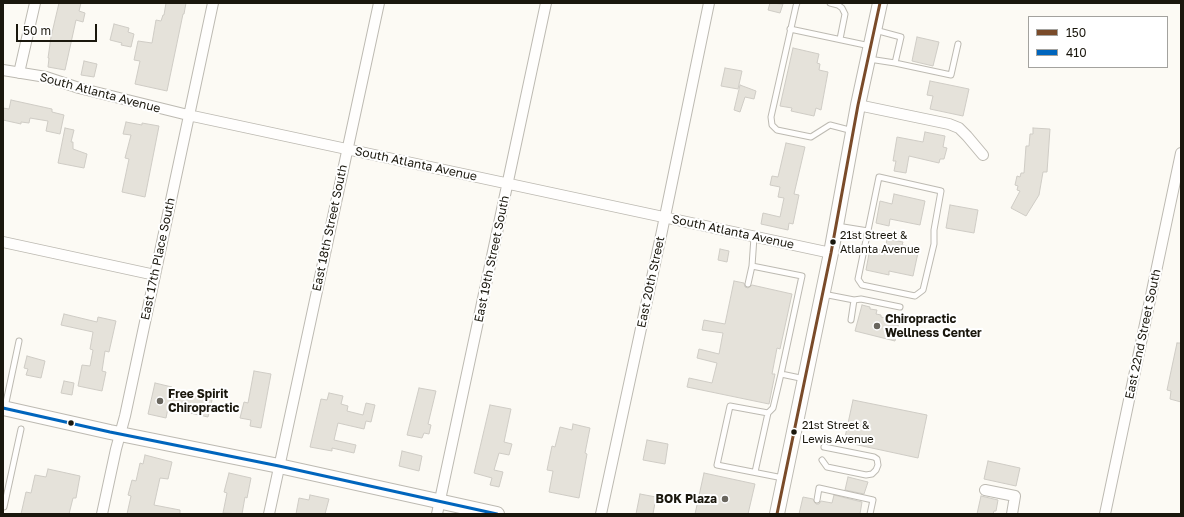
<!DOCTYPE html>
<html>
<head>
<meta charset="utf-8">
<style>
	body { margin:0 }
	#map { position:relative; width:1184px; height:517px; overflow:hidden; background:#fcfaf4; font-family:"Golos Text",sans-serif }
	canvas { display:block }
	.frame { position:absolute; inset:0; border:4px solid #1a170d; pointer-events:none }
	.legend { position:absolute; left:1028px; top:16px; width:140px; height:52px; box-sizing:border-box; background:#fff; border:1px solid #a3a29e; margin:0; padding:5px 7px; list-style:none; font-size:12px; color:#1a170d }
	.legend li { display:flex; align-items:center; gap:8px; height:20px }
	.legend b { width:20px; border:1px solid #a3a29e }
	.scale { position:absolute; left:16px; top:24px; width:81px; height:18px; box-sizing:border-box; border:2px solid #1a170d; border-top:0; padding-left:5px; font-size:12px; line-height:14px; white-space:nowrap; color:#1a170d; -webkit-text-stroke:3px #fff; paint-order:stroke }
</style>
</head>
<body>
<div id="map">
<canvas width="1184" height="517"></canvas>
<div class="frame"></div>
<ul class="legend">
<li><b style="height:5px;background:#7a4b2a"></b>150</li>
<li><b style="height:5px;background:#0065bd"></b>410</li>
</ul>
<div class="scale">50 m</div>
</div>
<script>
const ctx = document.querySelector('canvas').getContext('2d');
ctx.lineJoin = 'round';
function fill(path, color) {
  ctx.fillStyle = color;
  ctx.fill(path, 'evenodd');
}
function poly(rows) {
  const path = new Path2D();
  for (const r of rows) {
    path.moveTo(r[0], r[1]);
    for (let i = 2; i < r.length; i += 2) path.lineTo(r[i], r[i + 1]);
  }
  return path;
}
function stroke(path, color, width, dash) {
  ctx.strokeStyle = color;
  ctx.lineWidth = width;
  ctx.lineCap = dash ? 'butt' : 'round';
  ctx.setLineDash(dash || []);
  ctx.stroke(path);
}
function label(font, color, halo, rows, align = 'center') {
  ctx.font = font + ' "Golos Text",sans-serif';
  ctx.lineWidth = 4;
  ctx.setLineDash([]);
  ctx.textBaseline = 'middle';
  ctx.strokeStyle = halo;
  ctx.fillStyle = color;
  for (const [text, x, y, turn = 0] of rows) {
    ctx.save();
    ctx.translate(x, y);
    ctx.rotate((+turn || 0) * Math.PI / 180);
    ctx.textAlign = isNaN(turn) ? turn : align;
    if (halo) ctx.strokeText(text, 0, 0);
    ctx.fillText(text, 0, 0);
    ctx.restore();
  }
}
const building = poly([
	[59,3,81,3,79,11,85,13,83,22,76,20,65,70,48,67,49,58,48,58,51,37,59,3],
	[166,3,186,3,184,14,183,14,167,91,135,84,140,61,134,60,138,41,152,43,156,20,161,21,163,15,164,15,166,3],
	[770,3,783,4,780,13,768,10,770,3],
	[114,24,129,28,128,32,134,34,131,47,121,45,122,43,110,40,114,24],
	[917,37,939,42,933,66,912,61,917,37],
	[793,48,819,54,817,63,820,64,819,70,828,72,821,110,816,108,814,116,791,111,792,108,780,106,793,48],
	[84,61,97,64,94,77,81,75,84,61],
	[725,68,742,71,738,89,721,86,725,68],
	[930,81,969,89,963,116,930,109,933,96,927,95,930,81],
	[740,85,756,91,754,99,745,97,740,112,734,110,740,85],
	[11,100,52,109,52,112,64,115,60,134,46,131,48,121,30,118,29,123,21,122,21,124,3,120,3,108,9,109,11,100],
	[126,122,142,125,142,123,159,126,145,197,122,192,129,159,125,158,131,135,123,134,126,122],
	[65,128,74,130,71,142,73,142,73,149,87,154,84,168,58,163,65,128],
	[1033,128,1050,129,1047,172,1043,172,1039,195,1026,216,1011,208,1020,191,1017,190,1018,186,1015,185,1017,176,1020,177,1021,173,1024,173,1026,146,1029,146,1030,134,1033,134,1033,128],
	[925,132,945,136,943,147,947,148,944,159,940,159,939,163,909,156,906,173,894,171,896,161,893,161,897,137,923,142,925,132],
	[786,143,805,147,794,194,799,195,793,224,789,223,788,230,761,224,763,213,780,217,784,198,778,197,780,187,770,185,772,176,778,177,786,143],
	[894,194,925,201,920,225,890,219,889,226,876,223,880,201,892,204,894,194],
	[950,205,978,210,974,233,946,228,950,205],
	[887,239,903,242,902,245,919,248,913,276,889,271,889,275,866,270,870,248,885,251,887,239],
	[720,249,729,251,727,262,718,260,720,249],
	[734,281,744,283,745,287,748,288,752,285,792,294,780,349,777,348,772,374,775,374,769,404,687,387,689,378,712,383,717,363,697,358,699,349,719,354,723,333,702,330,704,320,725,324,734,281],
	[862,305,870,307,870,309,877,310,876,314,881,315,881,317,899,321,895,341,855,331,862,305],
	[64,314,97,322,98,317,116,321,109,352,105,351,102,371,106,372,102,391,78,386,82,365,90,366,93,350,90,349,93,332,61,325,64,314],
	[1177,343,1181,343,1181,402,1170,399,1171,391,1167,390,1177,343],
	[27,356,45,361,41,378,26,375,28,369,24,368,27,356],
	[254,371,271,374,261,428,250,426,251,420,240,418,244,402,248,403,254,371],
	[64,381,74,383,72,395,61,393,64,381],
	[155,383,172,387,172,391,212,400,208,417,168,408,166,418,148,414,155,383],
	[419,388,436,391,428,424,431,425,429,434,424,433,422,438,407,435,419,388],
	[329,393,343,396,341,404,348,406,347,411,363,415,366,403,375,405,371,422,366,421,364,429,338,423,334,440,356,445,354,453,332,448,332,451,310,447,321,399,327,400,329,393],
	[853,400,927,415,918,458,844,442,853,400],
	[490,405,511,409,504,442,512,444,509,455,499,453,494,470,503,472,499,487,490,485,492,478,474,473,490,405],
	[573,424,590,428,585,453,587,454,579,498,549,492,553,471,547,470,552,446,555,447,560,427,572,430,573,424],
	[647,440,668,444,665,464,643,460,647,440],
	[402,451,422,456,419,471,399,466,402,451],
	[145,455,172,462,168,479,160,478,154,505,180,510,180,514,127,514,131,496,128,495,132,480,136,481,140,463,143,464,145,455],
	[988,461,1020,468,1016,486,984,479,988,461],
	[48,469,80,476,76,498,73,498,69,514,21,514,26,492,31,493,35,475,46,477,48,469],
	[229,473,251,478,247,498,245,497,242,514,223,513,227,493,224,492,229,473],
	[704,473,755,484,748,514,695,514,704,473],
	[848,477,868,482,864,494,845,490,848,477],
	[640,494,656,497,653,514,636,514,640,494],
	[310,495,329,499,325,514,296,514,299,498,309,500,310,495],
	[834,495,862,502,860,514,799,514,803,497,813,499,816,504,819,504,821,501,832,503,834,495],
	[981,496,998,500,996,511,994,511,993,514,977,514,981,496]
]);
fill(building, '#e5e2da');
stroke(building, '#cfccc5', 1);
const lane = poly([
	[797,3,796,6,771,117,772,125,777,130,811,137,830,125,853,131],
	[830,3,838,5,842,8,845,14,840,39],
	[790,29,870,46],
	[875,30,901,37,895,63],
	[869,59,895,63,951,75,958,44],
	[879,177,941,191,934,230,934,244,923,290,915,296,862,285,858,279,879,177],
	[837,226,868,231],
	[752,266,802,276,781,374],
	[748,284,752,266,754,237],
	[823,294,854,300,861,299,900,307],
	[851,320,854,300],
	[5,407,19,341],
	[768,413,730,406,717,465,783,478],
	[822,460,827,467,866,475,872,474,876,470,878,465,877,459,874,457,824,447],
	[755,472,768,413,773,408,781,374,805,379],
	[817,500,819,488,873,500,870,514],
	[3,507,4,507,21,429]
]);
const street = poly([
	[3,70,46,77,79,88,188,115,831,253],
	[19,73,35,3],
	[858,105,949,124,959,128,967,136,983,155],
	[3,242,155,275],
	[985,490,1015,496,1012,514],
	[102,514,116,449,125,416,213,3],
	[269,514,379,3],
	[437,514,546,3],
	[601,514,662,231,709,3],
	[1105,514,1181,153]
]);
const secondary = poly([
	[3,408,110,432,279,466,497,514],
	[777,514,831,253,858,105,880,3]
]);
stroke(lane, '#bdbab2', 7);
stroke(street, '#bdbab2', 12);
stroke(secondary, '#bdbab2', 16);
stroke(lane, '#fffefd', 5);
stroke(street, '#fffefd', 10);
stroke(secondary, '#fffefd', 14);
stroke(poly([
	[777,514,831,253,858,105,880,3]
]), '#7a4b2a', 3);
stroke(poly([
	[3,408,110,432,279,466,497,514]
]), '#0065bd', 3);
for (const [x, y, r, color] of [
	[833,242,3.5,"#1a170d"],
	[877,326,4,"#69665e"],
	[160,401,4,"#69665e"],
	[71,423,3.5,"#1a170d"],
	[794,432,3.5,"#1a170d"],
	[725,499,4,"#69665e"]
]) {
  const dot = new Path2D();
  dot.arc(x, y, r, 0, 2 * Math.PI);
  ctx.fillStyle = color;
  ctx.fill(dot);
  stroke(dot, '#fff', 1.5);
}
label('11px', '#1a170d', '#fff', [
	["21st Street &",840,236],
	["Atlanta Avenue",840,250],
	["21st Street &",802,426],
	["Lewis Avenue",802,440]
], 'left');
label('12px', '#1a170d', '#fff', [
	["South Atlanta Avenue",100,93,15],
	["South Atlanta Avenue",416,164,12],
	["East 18th Street South",330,228,-78],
	["South Atlanta Avenue",733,232,12],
	["East 17th Place South",158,259,-78],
	["East 19th Street South",492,259,-78],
	["East 20th Street",651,282,-78],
	["East 22nd Street South",1143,334,-78]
]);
label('bold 12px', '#1a170d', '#fff', [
	["Chiropractic",885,319],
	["Wellness Center",885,333],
	["Free Spirit",168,394],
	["Chiropractic",168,408],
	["BOK Plaza",717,499,"right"]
], 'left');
</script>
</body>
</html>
